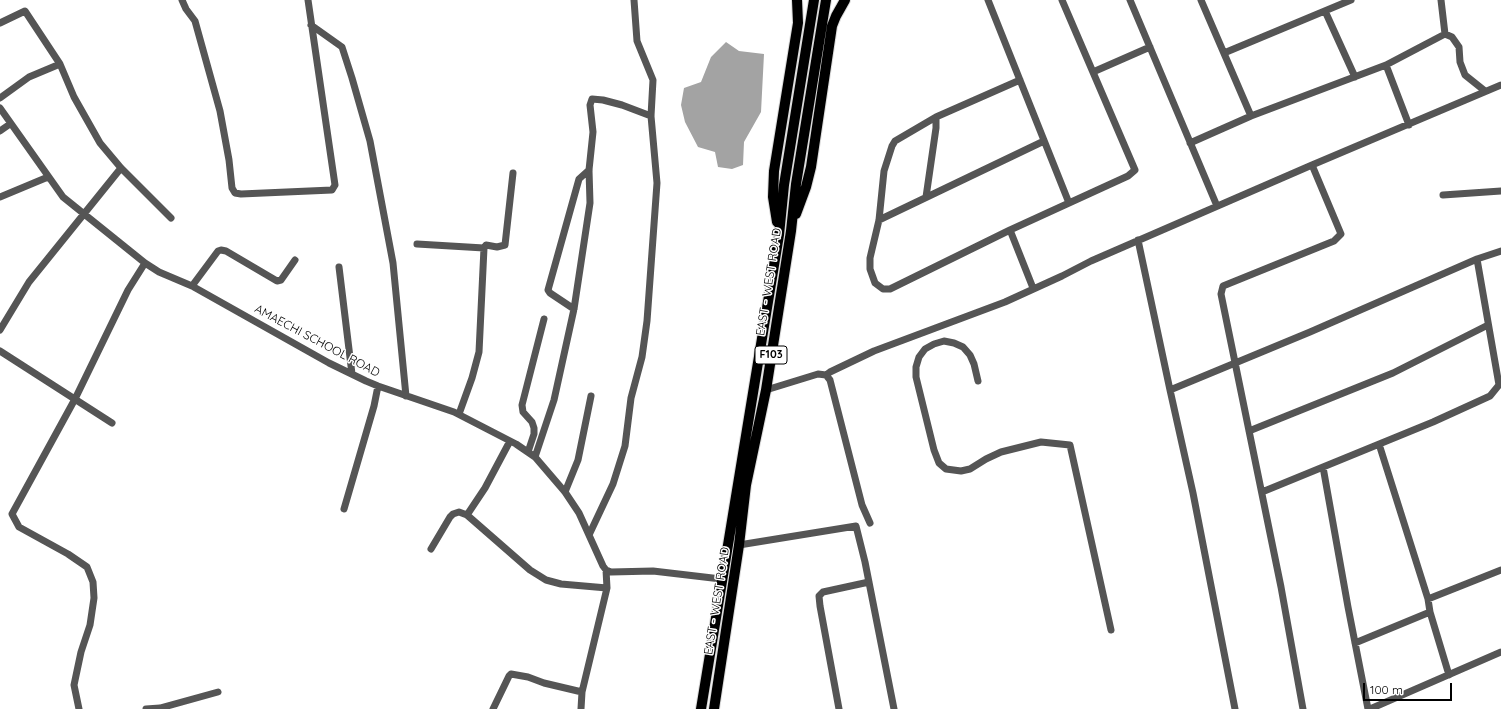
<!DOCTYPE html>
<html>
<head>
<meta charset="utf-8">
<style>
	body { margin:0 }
	#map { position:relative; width:1501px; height:709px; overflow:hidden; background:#fff; font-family:Quicksand,sans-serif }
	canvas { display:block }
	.scale { position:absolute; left:1363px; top:683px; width:89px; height:18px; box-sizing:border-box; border:2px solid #000; border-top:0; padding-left:5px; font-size:12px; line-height:14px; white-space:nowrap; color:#000; -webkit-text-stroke:3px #fff; paint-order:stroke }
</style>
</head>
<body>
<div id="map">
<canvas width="1501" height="709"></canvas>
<div class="scale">100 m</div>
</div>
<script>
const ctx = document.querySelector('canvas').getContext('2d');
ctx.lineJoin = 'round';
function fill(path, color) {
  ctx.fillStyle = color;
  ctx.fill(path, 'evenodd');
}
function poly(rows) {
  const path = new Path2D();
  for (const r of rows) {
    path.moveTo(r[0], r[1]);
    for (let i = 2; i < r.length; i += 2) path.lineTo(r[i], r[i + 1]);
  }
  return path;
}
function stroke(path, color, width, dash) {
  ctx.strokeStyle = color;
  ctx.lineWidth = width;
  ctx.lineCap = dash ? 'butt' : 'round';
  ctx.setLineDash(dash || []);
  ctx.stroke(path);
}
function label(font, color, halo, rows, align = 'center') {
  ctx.font = font + ' Quicksand,sans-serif';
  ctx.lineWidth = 3;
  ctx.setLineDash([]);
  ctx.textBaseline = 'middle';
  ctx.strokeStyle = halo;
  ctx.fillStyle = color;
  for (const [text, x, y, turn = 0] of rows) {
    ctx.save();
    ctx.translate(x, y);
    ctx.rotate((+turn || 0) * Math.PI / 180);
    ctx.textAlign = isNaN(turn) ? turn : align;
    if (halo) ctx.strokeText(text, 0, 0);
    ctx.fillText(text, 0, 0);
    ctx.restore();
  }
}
fill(poly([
	[726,42,739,51,764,54,761,112,744,142,743,165,732,169,718,167,715,152,698,147,685,122,681,105,684,88,701,82,711,57]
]), '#a3a3a3');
const primary = poly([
	[796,214,806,187,811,167,832,26,836,16,845,0],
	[777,222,773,197,774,171,798,23,797,0],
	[701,709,779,235,784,185,814,0],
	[714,709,739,545,746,485,766,390,791,231,796,184,826,0]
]);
stroke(primary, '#dbdbdb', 12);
stroke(poly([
	[182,0,186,9,195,21,220,111,229,160,232,188,235,193,241,194,332,190,335,185,308,0],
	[988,0,1069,203],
	[1130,0,1217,206],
	[1325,11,1355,77],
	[0,23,25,11,60,64,74,97,100,143,121,168,171,218],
	[311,25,342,47,352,78,370,141,393,263,406,396],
	[1445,34,1452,37,1459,47,1460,62,1465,75,1485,91],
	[1224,53,1351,0],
	[1093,72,1150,47],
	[0,98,29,77,60,64],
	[0,108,63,197,145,263,159,272,192,286,329,363,366,381,378,386,454,412,516,444,535,457,565,492,579,513,603,566,606,570,611,572,653,571,721,579],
	[1251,116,1386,65],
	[936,117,895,141,892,146,884,171,879,220,870,258,870,269,875,283,883,289,890,289,1010,230,1128,176,1135,170,1062,0],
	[1409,125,1386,65,1445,34,1441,0],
	[0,131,10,124],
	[1190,143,1251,116,1201,0],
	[1443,195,1501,191],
	[0,197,48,177],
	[926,197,936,128,936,117,1020,80],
	[879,220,1044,141],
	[1010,230,1033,288],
	[1138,240,1170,390,1310,332,1477,259,1501,251],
	[417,244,484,248],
	[339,267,352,374],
	[192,286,218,251,221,250,226,251,277,281,281,280,295,260],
	[574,309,550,293,548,290,579,179,589,170],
	[0,330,29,282,121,168],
	[0,351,112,423],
	[826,375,830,372,874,351,1005,302,1062,276,1091,261,1312,165],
	[978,381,974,364,970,355,963,347,954,343,944,341,934,344,925,349,919,357,916,367,916,377,934,450,939,463,946,469,961,471,970,469,986,459,1001,452,1041,442,1070,445,1111,630],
	[766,390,818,374,826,375,830,380,862,505,870,523],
	[1170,390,1193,493,1235,709],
	[459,414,472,378,479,352,484,248,486,245,497,247,505,245,513,173],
	[1249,431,1393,373,1488,325],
	[528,452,534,434,534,428,532,422,523,412,522,405,544,319],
	[535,457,554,400,574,309,590,203,589,170,593,132,590,105,592,99,603,100,622,105,651,116],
	[1323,467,1348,607,1368,709],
	[565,492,578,460,591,396],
	[1262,492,1433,422,1490,396,1499,385,1477,259],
	[344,509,374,406,378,386],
	[467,515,485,488,510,441],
	[589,535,613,484,625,446,631,398,642,357,647,321,657,183,651,116,653,80,637,41,634,0],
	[739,545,856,526,865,562,894,709],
	[431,549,450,517,453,514,459,512,467,515,530,570,546,580,561,584,607,588],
	[1428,599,1501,570],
	[1430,612,1449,675],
	[1355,643,1430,612,1428,599,1379,444],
	[79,709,74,685,81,652,90,625,94,598,93,582,87,567,68,554,19,527,12,514,75,399,128,290,145,263],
	[146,709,160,708,218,692],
	[493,709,509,676,511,674,528,677,544,683,582,692],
	[581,709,582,692,607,588,606,570],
	[839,709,820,606,819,596,823,592,869,582],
	[1303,709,1281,587,1221,294,1223,286,1334,241,1341,234,1312,165,1501,85],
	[1370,709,1501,652]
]), '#555', 7);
stroke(primary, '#000', 10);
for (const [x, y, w] of [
	[771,355,32]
]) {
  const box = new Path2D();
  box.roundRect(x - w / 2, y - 9, w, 18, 3);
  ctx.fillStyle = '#fff';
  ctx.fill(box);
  stroke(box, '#000', 1);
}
label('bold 11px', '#000', null, [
	["F103",771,355]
]);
label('12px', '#000', '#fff', [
	["EAST - WEST ROAD",769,282,-81],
	["AMAECHI SCHOOL ROAD",317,341,28],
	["EAST - WEST ROAD",717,601,-81]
]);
</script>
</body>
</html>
